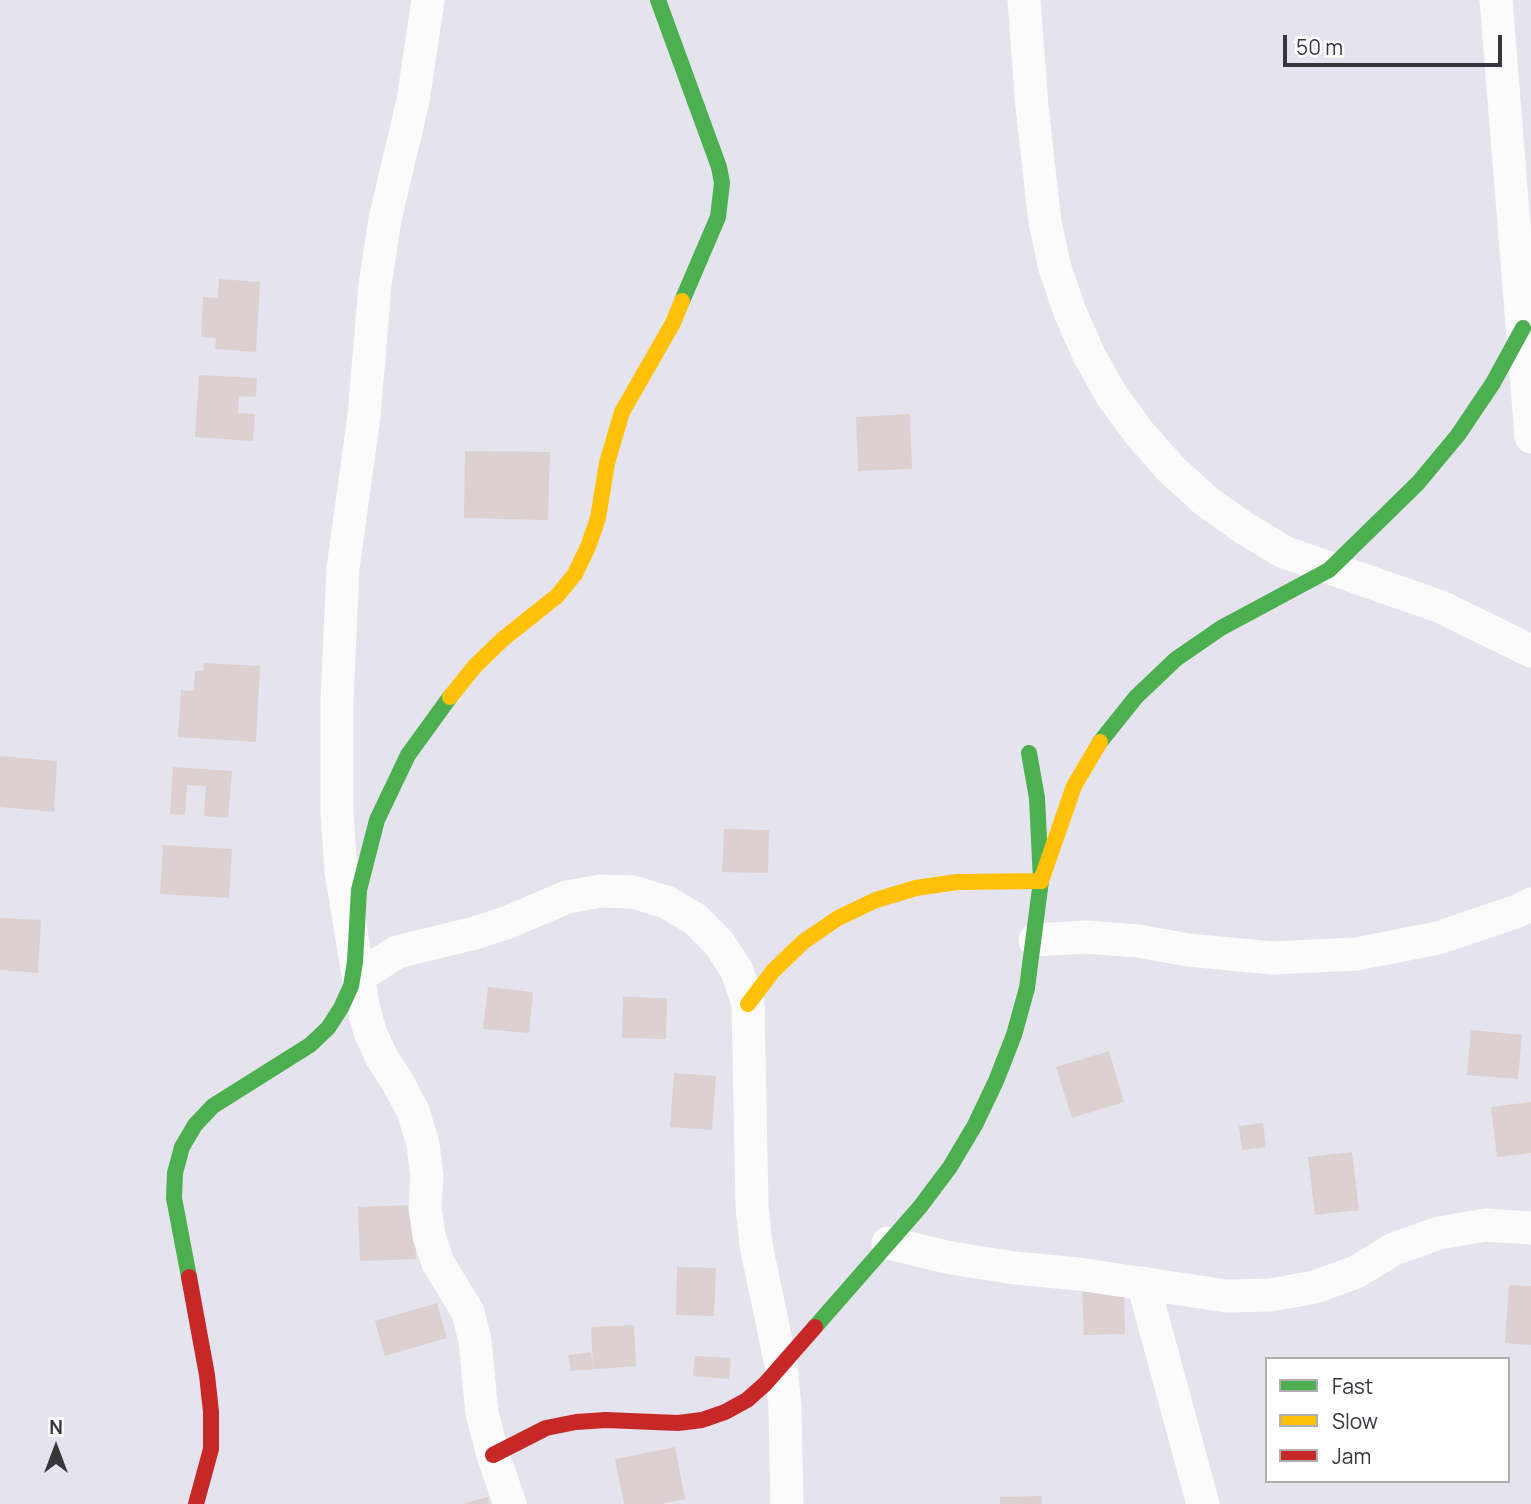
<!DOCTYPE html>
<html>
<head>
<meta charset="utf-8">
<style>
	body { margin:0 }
	#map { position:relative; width:1531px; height:1504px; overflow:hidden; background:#e5e3ed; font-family:Manrope,sans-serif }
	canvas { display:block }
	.legend { position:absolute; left:1265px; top:1357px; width:245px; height:126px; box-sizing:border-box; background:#fff; border:2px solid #afafb1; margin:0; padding:9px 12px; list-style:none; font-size:21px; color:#37363d }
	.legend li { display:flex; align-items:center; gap:14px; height:35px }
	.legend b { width:35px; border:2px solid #afafb1 }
	.north { position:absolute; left:21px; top:1413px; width:70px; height:70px; -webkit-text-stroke:5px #fff; paint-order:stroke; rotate:0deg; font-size:19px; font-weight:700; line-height:28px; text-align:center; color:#37363d }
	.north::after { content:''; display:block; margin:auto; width:24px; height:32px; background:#37363d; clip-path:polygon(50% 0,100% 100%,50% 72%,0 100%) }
	.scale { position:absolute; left:1283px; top:35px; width:219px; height:32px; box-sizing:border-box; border:4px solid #37363d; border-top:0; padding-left:9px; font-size:21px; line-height:24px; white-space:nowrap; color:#37363d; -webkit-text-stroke:5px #fff; paint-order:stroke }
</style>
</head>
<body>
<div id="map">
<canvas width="1531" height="1504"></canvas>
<ul class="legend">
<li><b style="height:9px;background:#4caf50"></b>Fast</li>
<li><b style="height:9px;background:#ffc107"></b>Slow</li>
<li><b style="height:9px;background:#c62828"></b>Jam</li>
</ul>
<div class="north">N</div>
<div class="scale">50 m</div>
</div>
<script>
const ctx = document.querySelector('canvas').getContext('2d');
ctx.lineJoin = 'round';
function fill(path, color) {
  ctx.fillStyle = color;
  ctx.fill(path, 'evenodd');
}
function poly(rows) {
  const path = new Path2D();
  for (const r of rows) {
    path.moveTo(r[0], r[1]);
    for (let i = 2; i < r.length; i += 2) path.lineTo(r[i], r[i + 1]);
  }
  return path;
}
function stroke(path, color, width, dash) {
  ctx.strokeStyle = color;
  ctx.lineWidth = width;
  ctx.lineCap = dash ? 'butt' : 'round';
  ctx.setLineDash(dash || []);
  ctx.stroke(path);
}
fill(poly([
	[219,279,260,282,256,352,215,349,216,338,201,337,203,297,218,298],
	[199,375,257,378,256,397,239,396,238,413,255,414,253,441,195,437],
	[910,414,912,469,858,471,856,417],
	[465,451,550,452,548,520,464,518],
	[204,663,260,666,256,742,178,737,181,690,194,691,195,671,203,671],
	[0,756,57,761,54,812,0,807],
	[173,767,232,771,228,818,204,816,206,786,187,785,185,815,170,814],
	[724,829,769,830,768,873,722,872],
	[163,845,232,849,229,898,160,894],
	[0,918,41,920,38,973,0,970],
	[488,987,533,992,529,1033,483,1029],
	[623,997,667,998,666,1039,622,1038],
	[1471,1030,1522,1035,1518,1079,1467,1075],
	[1109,1051,1124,1102,1072,1118,1056,1067],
	[674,1073,716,1076,712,1130,670,1127],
	[1531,1102,1531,1153,1497,1157,1491,1107],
	[1263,1123,1266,1147,1242,1150,1239,1126],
	[1352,1152,1359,1210,1315,1215,1308,1157],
	[414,1205,416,1259,360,1261,358,1207],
	[677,1267,716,1268,714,1316,676,1315],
	[1509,1285,1531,1286,1531,1345,1505,1343],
	[1124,1287,1125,1334,1084,1335,1082,1289],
	[437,1303,447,1338,385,1356,375,1321],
	[634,1325,636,1366,571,1371,568,1355,591,1352,593,1366,591,1327],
	[695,1356,731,1358,729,1379,693,1376],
	[675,1447,685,1499,661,1504,624,1504,615,1459],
	[1042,1496,1042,1504,1000,1504,1000,1497],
	[488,1497,490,1504,465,1504,465,1503]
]), '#ddd0d0');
stroke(poly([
	[428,0,413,101,385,219,375,285,364,416,343,568,337,701,337,814,341,871,363,1005,370,1032,382,1058,397,1081,413,1111,423,1144,427,1178,425,1207,429,1236,438,1263,468,1312,475,1341,482,1413,493,1455,510,1504],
	[1024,0,1032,107,1045,222,1055,268,1070,312,1089,355,1112,396,1140,434,1171,469,1206,501,1244,528,1284,552,1441,607,1531,651],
	[1496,0,1531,437],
	[1035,940,1086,937,1138,941,1188,950,1272,958,1356,954,1438,938,1518,911,1531,904],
	[358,977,397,952,475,933,506,923,567,897,600,891,633,892,666,902,695,919,719,943,737,971,748,1004,752,1206,756,1245,781,1365,785,1408,787,1504],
	[888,1243,951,1258,1015,1268,1078,1274,1227,1296,1271,1295,1315,1287,1356,1272,1394,1249,1439,1233,1486,1225,1531,1228],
	[1143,1283,1203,1504]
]), '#fbfbfc', 33);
stroke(poly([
	[658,0,719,167,722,183,718,217,682,301],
	[1100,742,1136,697,1176,659,1221,628,1329,570,1418,483,1458,435,1493,383,1523,328],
	[189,1277,174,1198,175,1173,182,1147,195,1125,213,1106,310,1045,328,1028,341,1008,351,986,355,962,359,890,377,820,408,755,450,697],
	[815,1327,920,1207,950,1167,975,1125,996,1081,1014,1035,1027,988,1041,881,1037,798,1029,753]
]), '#4caf50', 16);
stroke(poly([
	[450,697,475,666,503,639,557,596,575,574,588,547,598,518,607,463,622,412,673,323,682,301],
	[748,1004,773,971,803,942,838,918,876,900,916,888,957,882,1041,881,1074,786,1100,742]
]), '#ffc107', 16);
stroke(poly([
	[189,1277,207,1375,211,1412,211,1449,196,1504],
	[493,1455,546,1428,576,1422,606,1420,678,1423,702,1420,725,1412,747,1400,765,1384,815,1327]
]), '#c62828', 16);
</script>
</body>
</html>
